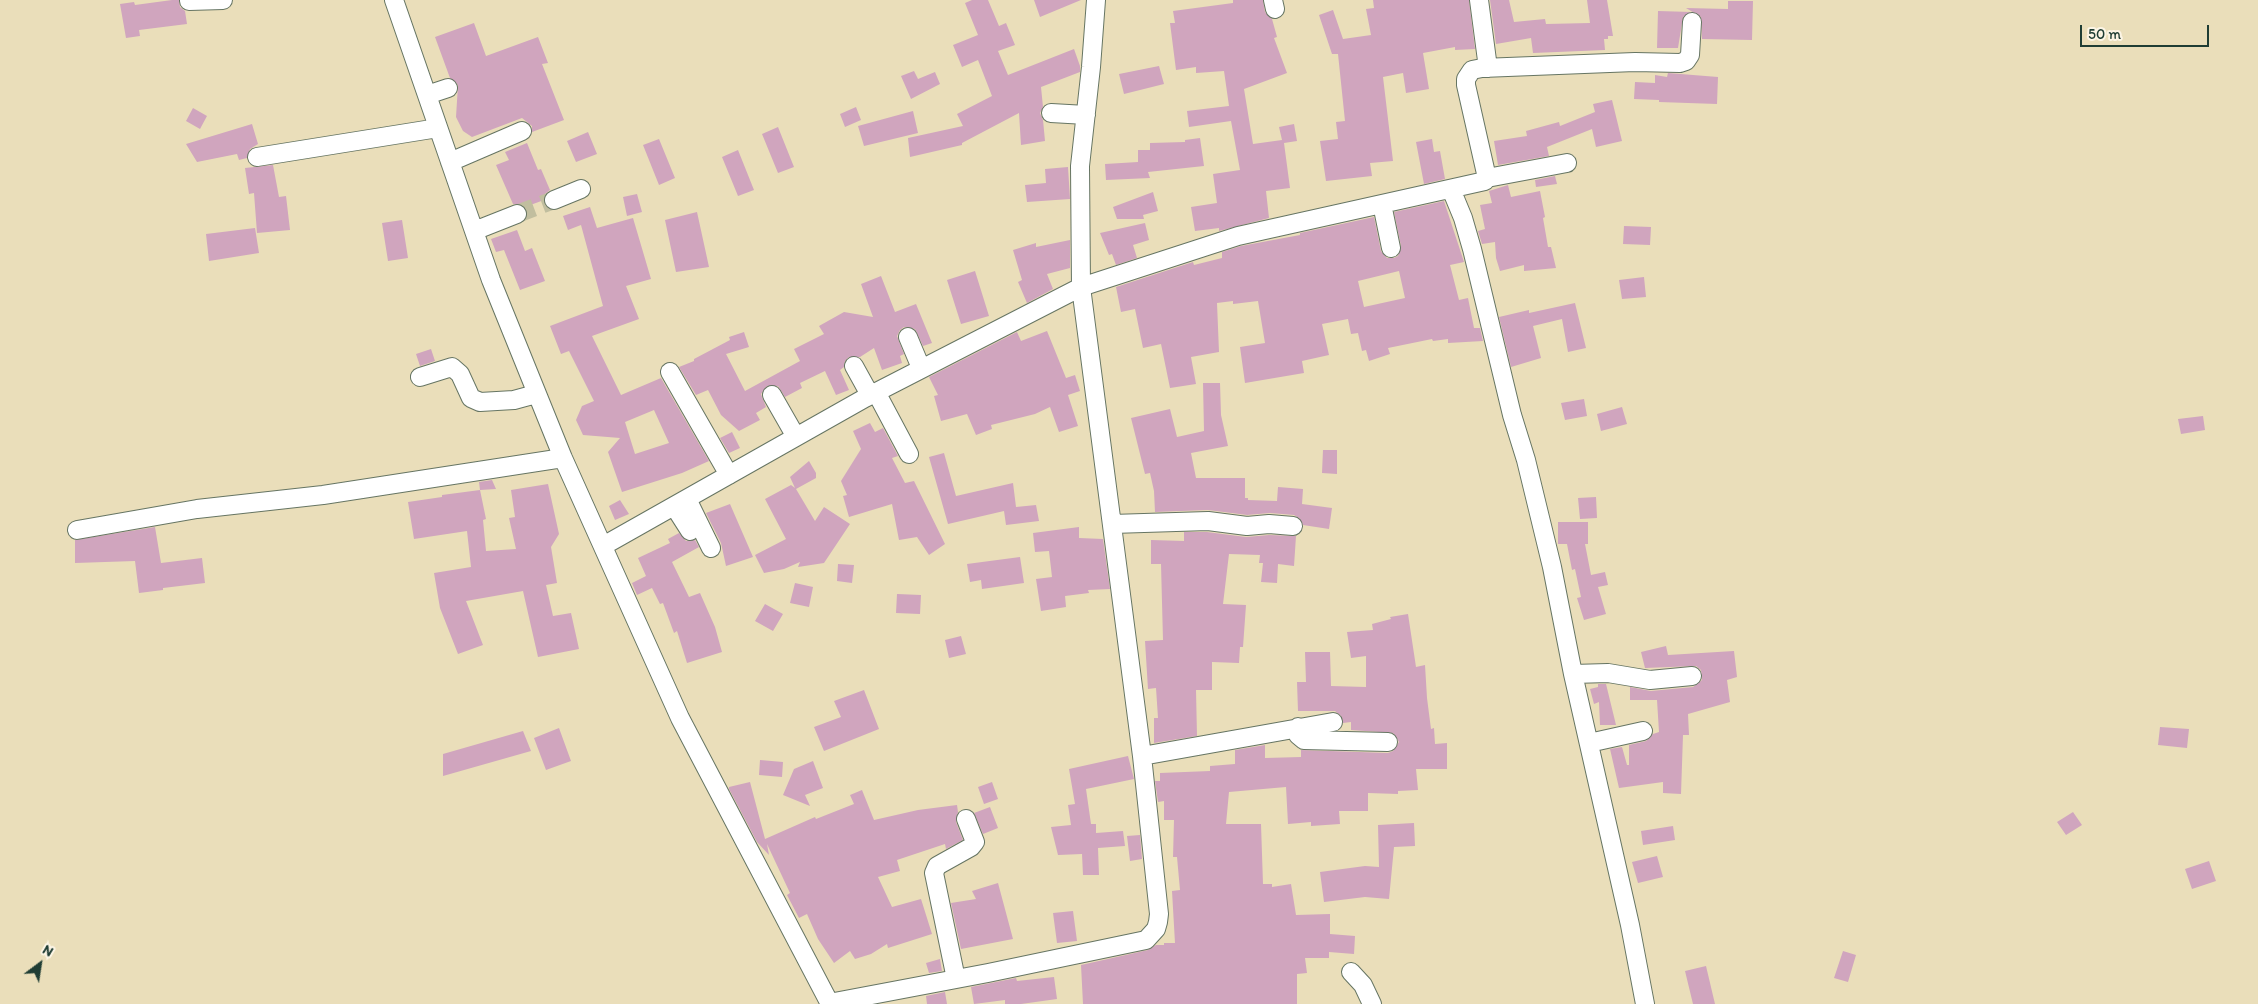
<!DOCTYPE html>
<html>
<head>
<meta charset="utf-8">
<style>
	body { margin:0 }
	#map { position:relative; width:2258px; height:1004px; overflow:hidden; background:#eadeba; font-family:Itim,sans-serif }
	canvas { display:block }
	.north { position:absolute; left:15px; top:939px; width:50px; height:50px; -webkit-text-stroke:4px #fcf5e5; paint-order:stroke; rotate:31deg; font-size:14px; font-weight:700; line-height:20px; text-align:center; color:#1f3d34 }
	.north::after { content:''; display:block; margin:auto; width:18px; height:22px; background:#1f3d34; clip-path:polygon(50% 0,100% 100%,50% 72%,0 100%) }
	.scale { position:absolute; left:2080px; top:25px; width:129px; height:22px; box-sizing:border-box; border:2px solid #1f3d34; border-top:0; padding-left:6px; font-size:15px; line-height:18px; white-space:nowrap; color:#1f3d34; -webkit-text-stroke:4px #fcf5e5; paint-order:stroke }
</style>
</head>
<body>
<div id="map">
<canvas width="2258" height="1004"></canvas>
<div class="north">N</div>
<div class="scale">50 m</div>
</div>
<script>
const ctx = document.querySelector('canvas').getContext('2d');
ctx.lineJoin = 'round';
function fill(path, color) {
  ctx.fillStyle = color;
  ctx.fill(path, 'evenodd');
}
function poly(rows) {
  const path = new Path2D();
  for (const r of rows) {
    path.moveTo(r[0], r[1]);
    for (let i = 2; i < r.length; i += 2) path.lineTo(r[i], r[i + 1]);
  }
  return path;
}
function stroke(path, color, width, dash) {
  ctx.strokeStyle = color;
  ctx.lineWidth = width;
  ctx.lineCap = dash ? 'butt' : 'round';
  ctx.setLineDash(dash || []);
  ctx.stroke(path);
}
fill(poly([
	[172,0,179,0,180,7,185,11,187,24,139,30,140,36,126,38,120,4,134,2,135,5],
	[972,0,988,0,999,26,1006,23,1015,45,998,51,1008,75,1074,49,1080,66,1080,72,1041,87,1043,107,1040,113,1043,120,1045,141,1021,145,1019,113,962,143,962,145,910,157,908,138,963,126,957,114,992,96,978,60,962,67,953,45,978,35,965,3],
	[1034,0,1081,0,1040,17],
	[1233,0,1263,0,1265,12,1272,19,1277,37,1274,38,1287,73,1244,89,1253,144,1282,140,1279,127,1294,124,1297,141,1284,143,1290,188,1266,191,1269,218,1219,231,1219,228,1195,231,1191,207,1217,203,1213,174,1240,170,1231,121,1189,127,1187,111,1229,106,1224,71,1196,73,1196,67,1176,70,1170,23,1175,23,1173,11,1233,3],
	[1373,0,1469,0,1475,49,1455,50,1455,47,1423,53,1429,89,1406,93,1403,73,1383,77,1393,161,1370,163,1372,176,1326,181,1320,141,1338,139,1336,122,1345,121,1338,54,1332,54,1319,15,1333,10,1343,39,1371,35,1366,9,1374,8],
	[1490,0,1509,0,1514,22,1545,19,1546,24,1590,23,1587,0,1607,0,1613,36,1608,36,1608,39,1604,39,1605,50,1533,53,1531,38,1496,44],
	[1728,1,1753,1,1752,40,1702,39,1701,17,1686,8,1728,9],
	[1658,11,1691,12,1683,17,1678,48,1657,48],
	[474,23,486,56,538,37,548,63,542,64,564,120,532,132,532,126,522,118,472,137,463,131,456,117,458,85,450,78,435,37],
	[1159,66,1164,84,1124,94,1119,74],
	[914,71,918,79,935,72,940,84,911,99,901,76],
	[1668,73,1718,77,1717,104,1659,102,1659,100,1634,99,1635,82,1655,83,1655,75,1667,77],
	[1612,100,1622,141,1596,147,1592,129,1547,147,1549,156,1498,165,1494,141,1527,136,1526,131,1559,122,1560,126,1595,112,1593,104],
	[856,107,861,120,845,127,840,114],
	[193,108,207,116,200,129,186,121],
	[913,111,918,133,864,146,858,126],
	[252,124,258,144,250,149,247,158,239,160,237,154,197,162,186,144],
	[778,127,794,167,778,173,762,134],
	[588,132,597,154,576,162,567,141],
	[1200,138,1204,166,1148,172,1150,178,1106,180,1105,164,1138,162,1138,150,1150,150,1150,143,1185,142,1185,140],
	[659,139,675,178,659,185,643,145],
	[1432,139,1434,152,1440,151,1445,179,1424,184,1416,142],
	[527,143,538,170,541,169,550,190,545,194,544,200,525,207,519,204,513,204,496,165,509,160,505,152],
	[738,150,754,190,738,196,722,157],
	[273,165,279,197,286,196,290,230,257,233,254,193,249,194,245,168],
	[1068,167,1070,199,1027,202,1025,185,1046,183,1045,169],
	[1555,176,1557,184,1536,187,1535,180],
	[1508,185,1511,197,1540,191,1545,217,1543,218,1548,247,1551,247,1556,268,1524,271,1524,265,1500,271,1496,258,1495,242,1482,244,1478,231,1485,229,1480,205,1492,203,1489,191],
	[1153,192,1158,211,1143,215,1144,219,1117,219,1113,207],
	[637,194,642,212,627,216,623,197],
	[1444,201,1464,262,1450,265,1459,300,1468,298,1474,328,1480,328,1483,341,1448,343,1448,339,1433,341,1432,339,1388,348,1390,354,1369,361,1366,350,1362,351,1358,333,1351,334,1348,319,1322,324,1329,355,1302,361,1304,373,1245,383,1240,347,1265,343,1258,301,1233,304,1233,301,1217,303,1219,352,1191,357,1196,384,1170,388,1161,344,1143,348,1135,309,1121,312,1116,287,1193,262,1194,265,1222,258,1222,252,1241,246,1300,235,1300,233,1374,217,1381,251,1387,258,1394,258,1398,256,1401,246,1394,212],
	[1399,271,1405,298,1364,307,1358,281],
	[590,207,597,228,633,218,651,279,626,286,639,319,592,336,621,395,661,378,709,461,682,473,622,492,608,452,620,438,583,435,576,420,582,406,594,401,569,351,561,354,550,326,603,306,581,225,568,230,563,216],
	[654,410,669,443,635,454,625,422],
	[697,212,709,267,676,272,665,220],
	[402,220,408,258,388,261,382,223],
	[1145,223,1149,240,1133,245,1137,258,1116,265,1112,254,1109,255,1100,233],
	[1624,226,1651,227,1650,245,1623,244],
	[255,228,259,253,209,261,206,234],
	[517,230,525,251,532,248,545,281,520,290,504,250,496,252,491,239],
	[1070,240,1070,268,1047,274,1053,289,1027,303,1018,282,1022,280,1013,250,1036,243,1036,247],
	[975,271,989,316,961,324,947,280],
	[881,276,895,312,916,304,932,343,923,346,915,329,904,327,900,330,897,336,904,354,900,356,902,363,882,370,874,348,860,357,849,357,845,361,844,367,840,370,849,390,836,395,825,371,800,383,802,388,785,397,778,386,767,386,761,394,766,407,756,413,760,420,739,431,721,415,708,390,696,395,679,367,694,361,694,359,730,340,729,337,744,332,749,347,726,354,745,391,800,361,794,349,824,334,819,326,844,312,873,317,861,284],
	[1644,277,1646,297,1622,299,1619,280],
	[1575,303,1586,348,1568,352,1562,319,1533,326,1541,358,1511,367,1499,317,1529,310,1529,313],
	[1047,331,1066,378,1075,375,1080,391,1068,395,1078,426,1059,432,1050,407,1035,414,991,425,992,429,976,435,967,414,941,421,934,396,938,395,929,377,1017,332,1021,341],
	[431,349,435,361,420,366,416,354],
	[1203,383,1220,383,1221,415,1228,446,1191,453,1196,478,1245,478,1245,498,1248,498,1248,500,1277,501,1278,487,1303,489,1302,504,1332,508,1329,529,1303,525,1299,518,1294,515,1270,513,1247,515,1208,510,1155,512,1154,491,1150,473,1145,474,1131,418,1170,409,1177,437,1204,431],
	[1584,399,1587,416,1565,420,1561,403],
	[1622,407,1627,424,1601,431,1597,414],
	[2203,416,2205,430,2181,434,2178,419],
	[870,423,875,432,883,428,898,456,892,458,905,483,914,481,945,544,929,555,917,537,899,540,892,504,849,517,843,496,847,495,841,481,861,449,853,431],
	[732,432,740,448,729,453,720,438],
	[1323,450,1337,450,1337,474,1322,473],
	[944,453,956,496,1013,483,1016,507,1036,505,1039,521,1006,525,1004,511,948,524,929,457],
	[809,461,816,473,816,478,796,489,815,521,824,507,850,524,824,563,798,567,800,562,784,569,764,573,755,555,786,539,765,499,791,485,795,488,790,477],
	[492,480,496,489,480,490,479,482],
	[548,484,559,534,551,547,557,583,546,585,553,616,571,613,579,649,538,657,523,591,466,601,483,645,458,654,440,608,434,573,471,567,467,531,414,539,408,502,442,497,442,495,480,490,486,519,483,520,486,551,516,549,509,518,515,517,511,490],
	[1596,497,1597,518,1580,519,1578,498],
	[620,500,629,514,615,520,609,506],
	[730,504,753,557,726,566,721,543,706,513],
	[1558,522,1588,522,1588,544,1585,544,1591,575,1605,572,1608,585,1598,587,1606,614,1584,620,1577,598,1581,597,1575,569,1572,570,1567,544,1558,544],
	[155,527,161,563,202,558,205,583,163,588,163,590,139,593,135,561,75,563,75,540],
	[1079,527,1079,538,1103,539,1110,589,1088,590,1089,593,1065,596,1066,607,1041,611,1036,579,1052,577,1049,551,1035,552,1033,533],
	[1184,532,1207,532,1246,537,1269,535,1296,536,1294,566,1278,564,1277,583,1261,582,1263,563,1259,563,1260,555,1229,554,1223,604,1246,605,1243,647,1240,647,1239,663,1212,662,1212,690,1196,690,1197,736,1154,743,1154,718,1158,718,1156,688,1148,689,1145,641,1163,640,1161,564,1151,564,1151,540,1184,541],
	[679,533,686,541,695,540,699,547,672,562,689,597,700,593,715,627,722,652,687,663,677,631,674,633,663,603,660,604,652,588,637,595,632,583,646,576,638,558,670,543,668,539],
	[1020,557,1024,583,982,589,981,580,970,582,967,564],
	[838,564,854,565,852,583,837,581],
	[795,583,813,587,809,607,790,603],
	[897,594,921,595,920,614,896,613],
	[765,604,783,614,773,631,755,621],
	[1408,614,1416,667,1425,665,1427,698,1431,729,1434,728,1435,744,1447,743,1447,769,1416,769,1418,790,1398,791,1398,794,1368,793,1368,811,1339,811,1340,824,1311,826,1311,822,1288,824,1286,787,1229,792,1226,824,1261,824,1263,884,1272,884,1272,887,1291,884,1296,915,1330,914,1330,934,1355,936,1354,954,1329,952,1329,958,1305,958,1307,973,1297,974,1297,1004,1083,1004,1081,965,1148,950,1156,945,1164,945,1164,943,1175,943,1172,891,1180,890,1177,857,1173,857,1174,820,1164,820,1164,801,1158,802,1155,781,1160,781,1160,773,1210,771,1210,766,1235,764,1235,750,1265,745,1265,758,1301,757,1301,750,1388,753,1393,751,1399,742,1393,733,1351,730,1351,722,1343,723,1341,716,1335,711,1298,711,1297,682,1306,682,1305,652,1330,652,1331,686,1366,687,1366,656,1351,658,1347,632,1373,630,1372,624,1391,619,1390,617],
	[961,636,966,654,949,658,945,640],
	[1666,646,1668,655,1734,651,1737,677,1727,680,1730,702,1688,714,1689,735,1683,735,1681,794,1663,793,1663,782,1619,788,1610,749,1622,747,1627,765,1629,765,1629,745,1646,741,1653,734,1659,732,1657,700,1630,700,1630,687,1651,691,1693,687,1702,680,1701,670,1696,666,1645,668,1641,652],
	[1598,684,1606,684,1616,725,1600,725,1599,702,1594,704,1590,689,1598,687],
	[864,690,879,729,824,751,814,727,841,717,834,701],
	[2160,727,2189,729,2187,748,2158,745],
	[559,728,571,761,546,770,534,738],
	[523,731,531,751,443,776,443,754],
	[1128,756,1134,779,1086,789,1091,824,1096,824,1096,833,1123,831,1125,846,1098,848,1099,875,1083,875,1082,854,1058,855,1051,827,1071,825,1068,805,1075,804,1069,769],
	[760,760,783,762,782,777,759,775],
	[813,761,823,788,805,795,810,806,783,795,794,769],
	[750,782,765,839,815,817,816,819,854,804,850,795,862,790,874,820,918,810,957,805,958,812,956,822,963,840,946,849,945,844,897,860,900,871,878,877,892,907,921,899,932,934,888,948,887,944,871,954,855,959,850,951,834,963,818,939,807,914,799,918,787,895,790,893,767,844,769,855,757,842,729,789,729,787],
	[992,782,998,799,984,804,978,787],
	[990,807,998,828,983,834,974,813],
	[2073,812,2082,825,2066,835,2057,822],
	[1414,823,1415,846,1394,847,1389,899,1365,897,1324,902,1320,872,1365,866,1379,867,1378,825],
	[1673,826,1675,840,1643,845,1641,831],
	[1140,835,1142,859,1130,861,1127,836],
	[1657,856,1663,877,1638,883,1632,862],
	[2209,861,2216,881,2192,889,2185,869],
	[998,883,1013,939,961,949,951,903,976,899,972,891],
	[1073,911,1077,941,1057,943,1053,913],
	[1843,951,1856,955,1848,982,1834,978],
	[940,959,942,971,929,973,926,963],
	[1706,966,1715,1004,1693,1004,1685,971],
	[1054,977,1057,999,1021,1004,1005,1004,1005,1000,974,1004,971,987,1016,978,1017,981],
	[945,992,947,1004,927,1004,926,996]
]), '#d0a5be');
stroke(poly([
	[517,214,554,200]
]), '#c1be9f', 18, [18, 9]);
const minor = poly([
	[394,0,491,280,563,458,680,718,830,1004],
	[1273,0,1275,9],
	[1479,0,1488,68],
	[189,1,223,0],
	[427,95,448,88],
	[1051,113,1086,115],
	[257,157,438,128],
	[450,162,522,131],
	[1487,178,1567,163],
	[1451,189,1463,218,1472,249,1512,415,1526,460,1552,567,1573,674,1630,925,1645,1004],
	[554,200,581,189],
	[1382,204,1391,248],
	[474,231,517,214],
	[908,337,921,368],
	[854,366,870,395],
	[670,372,729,475],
	[420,377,452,367,460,374,471,398,480,402,514,400,536,394],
	[876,392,909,454],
	[772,395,796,437],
	[687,499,711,548],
	[674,506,690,531],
	[1112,524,1208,521,1247,526,1269,524,1293,526],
	[77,530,197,509,323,495,563,458],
	[603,546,865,398,1081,287,1238,236,1485,181,1487,178,1466,85,1466,79,1472,70,1482,68,1635,62,1680,63,1686,61,1690,55,1692,22],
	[1573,674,1608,673,1650,680,1692,676],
	[1298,727,1298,735,1304,740,1388,742],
	[1589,743,1643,731],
	[1142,756,1333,722],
	[1351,972,1363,985,1372,1004],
	[956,979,934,873,937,866,971,847,975,842,966,819],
	[829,1003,988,973,1146,940,1156,929,1158,922,1159,914,1142,756,1081,287,1080,166,1091,67,1096,0]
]);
stroke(minor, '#667563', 20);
stroke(minor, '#fff', 18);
</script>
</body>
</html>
